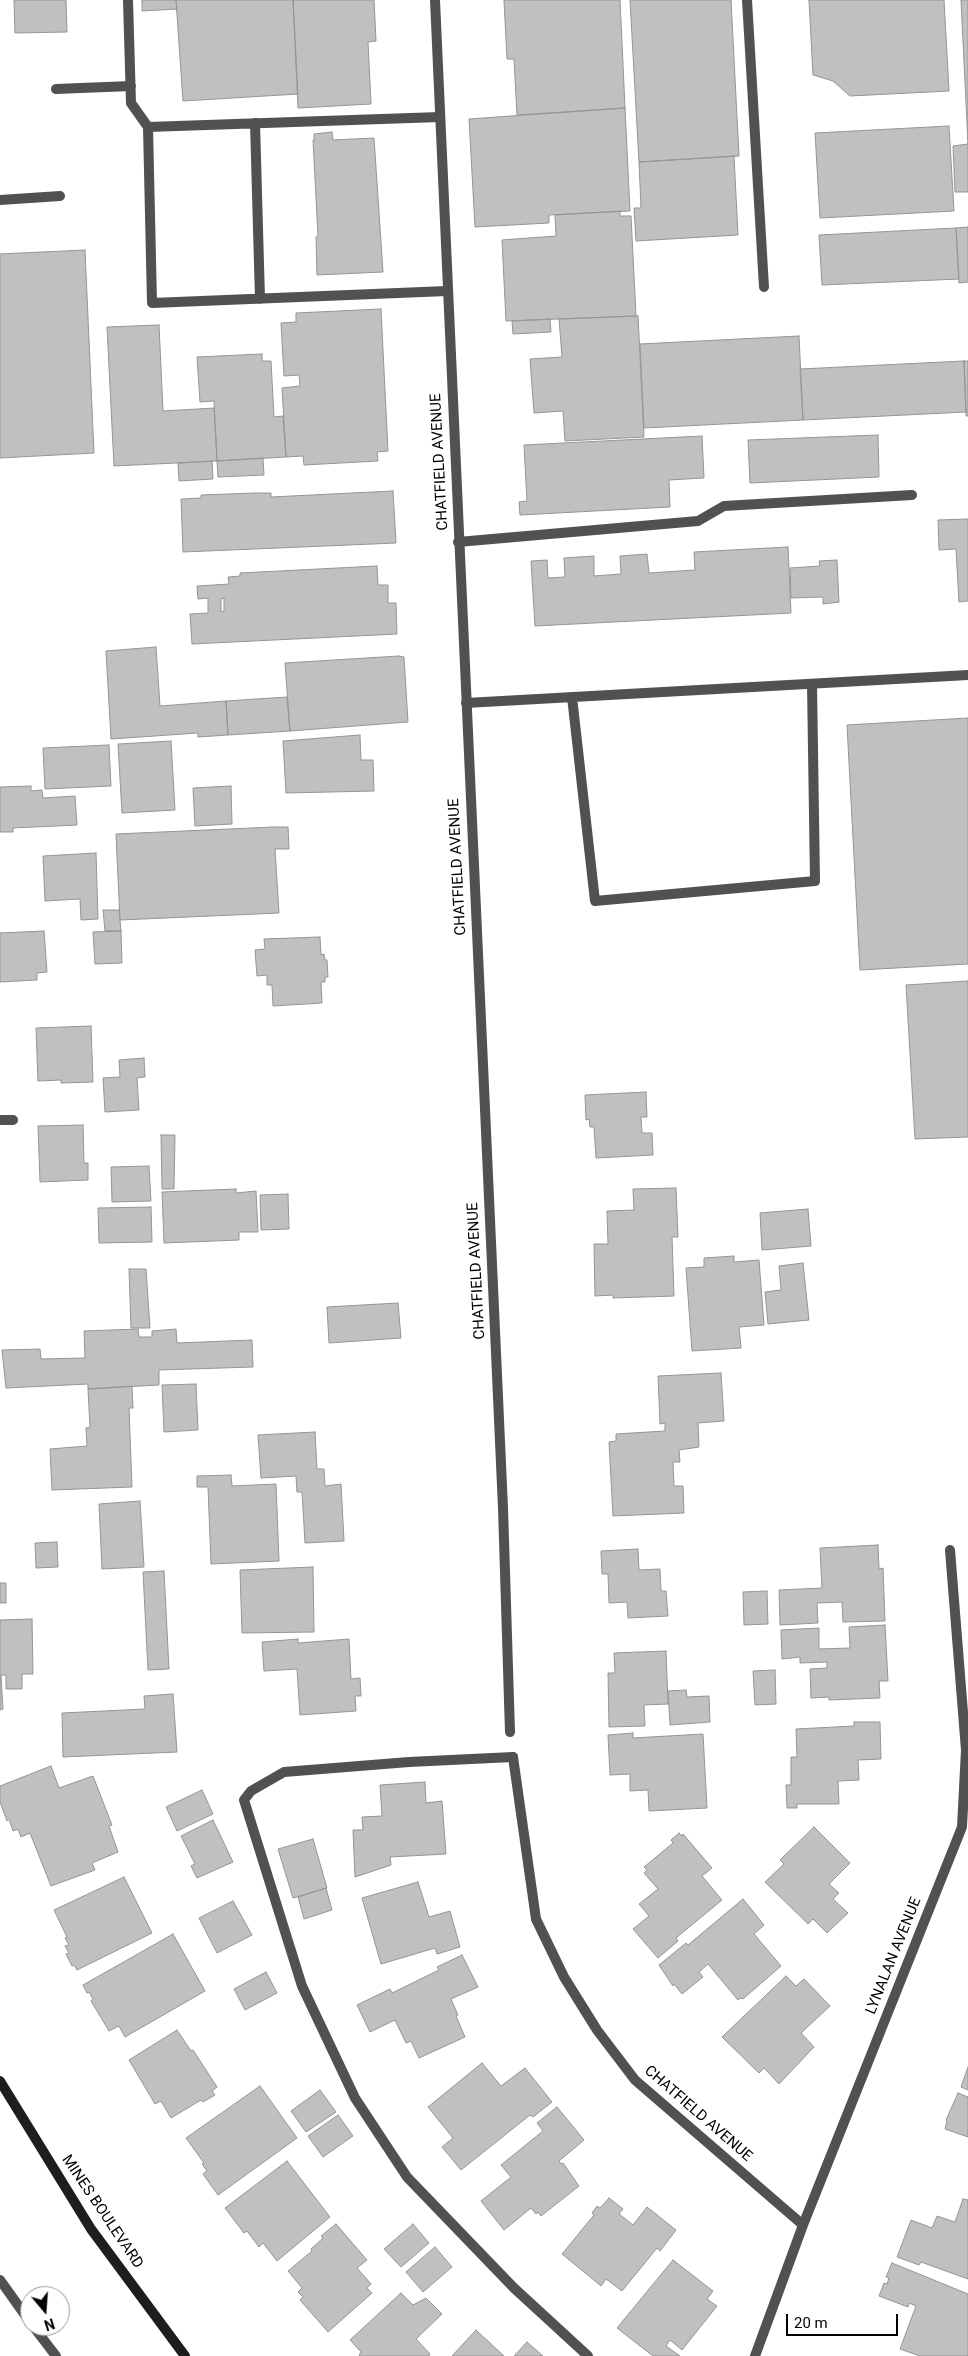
<!DOCTYPE html>
<html>
<head>
<meta charset="utf-8">
<style>
	body { margin:0 }
	#map { position:relative; width:968px; height:2356px; overflow:hidden; background:#fff; font-family:Roboto,sans-serif }
	canvas { display:block }
	.north { position:absolute; left:20px; top:2286px; width:50px; height:50px; box-sizing:border-box; background:#fff; border:1px solid #999; border-radius:50%; rotate:162deg; font-size:14px; font-weight:700; line-height:20px; text-align:center; color:#000 }
	.north::after { content:''; display:block; margin:auto; width:18px; height:22px; background:#000; clip-path:polygon(50% 0,100% 100%,50% 72%,0 100%) }
	.scale { position:absolute; left:786px; top:2314px; width:112px; height:22px; box-sizing:border-box; border:2px solid #000; border-top:0; padding-left:6px; font-size:15px; line-height:18px; white-space:nowrap; color:#000; -webkit-text-stroke:4px #fff; paint-order:stroke }
</style>
</head>
<body>
<div id="map">
<canvas width="968" height="2356"></canvas>
<div class="north">N</div>
<div class="scale">20 m</div>
</div>
<script>
const ctx = document.querySelector('canvas').getContext('2d');
ctx.lineJoin = 'round';
function fill(path, color) {
  ctx.fillStyle = color;
  ctx.fill(path, 'evenodd');
}
function poly(rows) {
  const path = new Path2D();
  for (const r of rows) {
    path.moveTo(r[0], r[1]);
    for (let i = 2; i < r.length; i += 2) path.lineTo(r[i], r[i + 1]);
  }
  return path;
}
function stroke(path, color, width, dash) {
  ctx.strokeStyle = color;
  ctx.lineWidth = width;
  ctx.lineCap = dash ? 'butt' : 'round';
  ctx.setLineDash(dash || []);
  ctx.stroke(path);
}
function label(font, color, halo, rows, align = 'center') {
  ctx.font = font + ' Roboto,sans-serif';
  ctx.lineWidth = 5;
  ctx.setLineDash([]);
  ctx.textBaseline = 'middle';
  ctx.strokeStyle = halo;
  ctx.fillStyle = color;
  for (const [text, x, y, turn = 0] of rows) {
    ctx.save();
    ctx.translate(x, y);
    ctx.rotate((+turn || 0) * Math.PI / 180);
    ctx.textAlign = isNaN(turn) ? turn : align;
    if (halo) ctx.strokeText(text, 0, 0);
    ctx.fillText(text, 0, 0);
    ctx.restore();
  }
}
const building = poly([
	[14,0,66,0,67,32,15,33,14,0],
	[142,0,176,0,177,9,142,11,142,0],
	[176,0,293,0,298,94,183,101,176,0],
	[293,0,374,0,376,41,368,42,371,104,298,108,293,0],
	[504,0,620,0,625,108,517,115,514,59,507,59,504,0],
	[630,0,731,0,739,156,639,162,630,0],
	[809,0,944,0,949,91,850,96,833,81,813,75,809,0],
	[961,0,968,0,968,144,961,0],
	[625,108,630,211,549,215,549,223,475,227,469,119,625,108],
	[949,126,954,211,820,218,815,133,949,126],
	[332,132,333,140,374,138,383,272,317,275,316,237,318,236,313,140,314,140,314,134,332,132],
	[968,144,968,192,955,192,953,146,968,144],
	[734,156,738,235,636,241,634,208,641,208,639,162,734,156],
	[620,211,620,216,631,216,636,316,506,321,502,240,556,236,555,215,620,211],
	[968,227,968,282,959,283,956,228,968,227],
	[956,228,959,279,822,285,819,235,956,228],
	[85,250,94,453,0,458,0,254,85,250],
	[381,309,388,451,377,452,378,461,304,465,303,456,286,457,282,388,300,386,299,375,284,376,281,323,296,322,296,313,381,309],
	[638,316,644,437,565,441,563,411,534,413,530,359,562,357,559,319,638,316],
	[550,319,551,332,513,334,512,321,550,319],
	[159,325,163,411,214,408,217,461,114,466,107,327,159,325],
	[799,336,803,420,644,428,640,344,799,336],
	[262,354,262,361,271,361,274,417,283,416,286,457,217,461,214,401,200,402,197,357,262,354],
	[964,361,966,412,803,420,800,369,964,361],
	[964,361,968,361,968,416,966,416,964,361],
	[878,435,879,477,750,483,748,440,878,435],
	[702,436,704,478,669,480,670,507,520,515,519,502,527,501,524,445,702,436],
	[263,458,264,475,218,477,217,461,263,458],
	[212,461,213,479,179,481,178,463,212,461],
	[393,491,396,543,183,552,181,499,201,498,201,495,255,493,271,493,271,497,393,491],
	[968,519,968,601,959,602,956,549,939,550,938,520,968,519],
	[788,547,791,613,535,626,531,561,547,560,548,578,565,577,564,558,594,556,594,576,621,574,620,556,647,554,649,573,695,570,694,552,788,547],
	[837,560,839,602,823,604,823,597,791,598,790,568,820,566,819,561,837,560],
	[377,566,378,585,388,585,388,603,396,603,397,634,192,644,190,614,208,613,208,598,198,599,197,586,229,584,228,577,240,576,240,573,377,566],
	[224,598,224,611,221,612,221,599,224,598],
	[156,647,160,706,226,701,228,735,198,737,198,733,111,739,106,651,156,647],
	[399,656,404,657,408,722,290,731,285,663,399,656],
	[287,697,290,731,228,735,226,701,287,697],
	[968,718,968,964,860,970,847,725,968,718],
	[360,735,361,760,373,760,374,791,286,793,283,741,360,735],
	[171,741,175,810,122,813,118,744,171,741],
	[109,745,111,786,45,789,43,748,109,745],
	[31,786,31,791,42,790,43,798,75,796,77,825,13,828,13,832,0,832,0,787,31,786],
	[231,786,232,824,195,826,193,788,231,786],
	[274,827,288,827,289,849,275,849,279,913,120,920,116,834,274,827],
	[96,853,98,919,81,920,80,899,45,901,43,856,96,853],
	[103,910,119,910,121,931,105,931,103,910],
	[44,931,47,972,37,973,37,980,0,982,0,933,44,931],
	[121,931,122,963,95,964,93,932,121,931],
	[320,937,321,955,324,954,325,960,327,960,328,977,325,977,325,982,321,982,322,1003,273,1006,272,985,267,985,267,975,257,976,255,950,265,949,264,939,320,937],
	[968,981,968,1137,915,1139,906,985,968,981],
	[91,1026,93,1082,61,1083,61,1080,38,1081,36,1028,91,1026],
	[144,1058,145,1077,137,1078,139,1110,105,1112,103,1078,120,1077,119,1060,144,1058],
	[646,1092,647,1117,641,1117,642,1133,652,1133,653,1155,596,1158,594,1127,590,1127,589,1119,586,1120,585,1095,646,1092],
	[83,1125,84,1163,88,1163,88,1180,40,1182,38,1126,83,1125],
	[161,1135,175,1135,174,1189,162,1189,161,1135],
	[149,1166,151,1201,112,1202,111,1167,149,1166],
	[676,1188,678,1237,672,1237,674,1296,613,1298,613,1295,595,1296,594,1244,608,1244,607,1211,634,1210,633,1189,676,1188],
	[236,1189,236,1193,256,1191,258,1232,239,1232,239,1240,164,1243,162,1192,236,1189],
	[288,1194,289,1229,261,1230,260,1195,288,1194],
	[151,1207,152,1242,99,1243,98,1208,151,1207],
	[808,1209,811,1246,762,1250,760,1213,808,1209],
	[734,1256,734,1262,759,1260,764,1325,739,1327,741,1348,692,1351,686,1268,704,1267,704,1258,734,1256],
	[803,1263,809,1320,768,1324,765,1292,781,1290,779,1266,803,1263],
	[129,1269,146,1269,150,1328,131,1328,129,1269],
	[398,1303,401,1338,329,1343,327,1307,398,1303],
	[138,1329,139,1337,152,1337,152,1331,176,1329,177,1343,252,1340,253,1367,159,1370,159,1385,88,1389,88,1384,6,1388,2,1350,40,1349,41,1359,85,1358,84,1331,138,1329],
	[721,1373,724,1421,698,1423,699,1447,679,1450,680,1462,673,1462,674,1486,683,1486,684,1513,613,1516,609,1442,616,1441,616,1434,665,1431,665,1423,660,1424,658,1376,721,1373],
	[196,1384,198,1430,164,1432,162,1385,196,1384],
	[132,1386,133,1408,129,1408,132,1487,52,1490,50,1449,87,1446,86,1428,90,1427,88,1389,132,1386],
	[315,1432,317,1469,324,1469,325,1486,341,1484,344,1541,305,1543,302,1492,297,1492,296,1476,261,1478,258,1435,315,1432],
	[231,1475,232,1486,276,1484,279,1561,211,1564,208,1487,197,1487,197,1476,231,1475],
	[140,1501,144,1567,102,1569,99,1504,140,1501],
	[57,1542,58,1567,36,1568,35,1543,57,1542],
	[878,1545,879,1569,883,1568,885,1621,843,1622,842,1602,817,1603,818,1623,780,1625,779,1590,822,1588,820,1548,878,1545],
	[638,1549,639,1570,660,1569,661,1591,666,1591,668,1616,628,1618,627,1602,609,1603,608,1574,602,1574,601,1551,638,1549],
	[313,1567,314,1632,242,1633,240,1570,313,1567],
	[164,1571,169,1669,148,1670,143,1572,164,1571],
	[0,1583,6,1583,6,1603,0,1603,0,1583],
	[767,1591,768,1624,744,1625,743,1592,767,1591],
	[32,1619,33,1674,22,1674,22,1689,6,1689,6,1675,1,1675,3,1709,0,1710,0,1620,32,1619],
	[885,1625,888,1681,879,1681,880,1698,829,1700,829,1697,811,1698,810,1669,827,1668,827,1662,800,1663,800,1657,782,1659,781,1630,819,1628,819,1649,850,1648,849,1627,885,1625],
	[298,1639,298,1643,349,1639,351,1679,360,1678,361,1696,355,1696,356,1711,300,1715,297,1669,264,1671,262,1642,298,1639],
	[666,1651,668,1704,644,1705,645,1726,609,1727,608,1673,615,1673,614,1653,666,1651],
	[775,1670,776,1704,755,1705,753,1671,775,1670],
	[686,1690,687,1697,709,1696,710,1722,670,1725,668,1691,686,1690],
	[173,1694,177,1752,63,1757,62,1713,145,1709,144,1696,173,1694],
	[854,1722,880,1722,881,1759,858,1760,859,1780,838,1781,839,1804,797,1804,797,1808,787,1808,786,1785,791,1785,791,1757,797,1757,796,1729,854,1726,854,1722],
	[633,1733,633,1738,703,1734,707,1808,649,1811,648,1790,630,1791,630,1774,610,1775,608,1735,633,1733],
	[51,1766,59,1788,93,1776,112,1825,109,1826,118,1852,92,1863,95,1870,51,1886,30,1833,21,1837,18,1829,13,1831,9,1819,7,1821,0,1802,0,1786,51,1766],
	[425,1782,426,1803,442,1801,446,1854,390,1857,391,1865,355,1877,353,1830,363,1830,362,1817,382,1816,380,1785,425,1782],
	[202,1790,213,1814,177,1831,166,1807,202,1790],
	[213,1820,233,1862,197,1878,191,1866,195,1864,181,1836,213,1820],
	[814,1827,850,1863,829,1884,839,1893,833,1899,848,1913,827,1933,813,1919,808,1924,765,1882,784,1864,780,1860,814,1827],
	[679,1833,682,1836,683,1834,712,1868,702,1876,722,1900,676,1938,678,1941,658,1958,633,1929,649,1916,639,1904,658,1889,644,1873,647,1870,644,1867,673,1843,671,1840,679,1833],
	[313,1839,327,1888,293,1898,278,1849,313,1839],
	[124,1877,152,1933,77,1970,74,1965,72,1966,66,1954,69,1953,65,1946,69,1945,65,1938,67,1937,54,1910,124,1877],
	[418,1882,429,1917,450,1911,460,1947,437,1954,435,1948,381,1964,362,1898,418,1882],
	[326,1888,332,1910,304,1919,298,1897,326,1888],
	[743,1899,764,1925,754,1934,781,1966,743,1999,741,1998,738,2000,708,1964,699,1972,703,1977,682,1994,674,1984,673,1986,659,1965,686,1943,688,1945,743,1899],
	[233,1901,252,1935,217,1953,199,1918,233,1901],
	[173,1934,205,1991,125,2037,119,2026,109,2031,91,2001,93,1999,89,1992,87,1993,83,1985,173,1934],
	[462,1955,478,1987,451,1999,458,2015,456,2016,465,2037,419,2058,411,2041,406,2043,395,2020,370,2032,357,2005,390,1989,392,1993,439,1970,437,1967,462,1955],
	[266,1972,277,1993,245,2010,234,1989,266,1972],
	[786,1976,796,1986,804,1979,830,2006,801,2033,814,2047,779,2084,764,2068,759,2073,722,2037,786,1976],
	[177,2030,191,2051,193,2050,217,2087,212,2091,215,2095,203,2102,201,2100,171,2118,161,2101,155,2104,129,2060,177,2030],
	[482,2063,501,2086,525,2068,552,2102,533,2117,530,2115,461,2170,442,2147,453,2138,428,2107,482,2063],
	[968,2067,968,2090,961,2087,968,2067],
	[260,2086,297,2138,218,2195,203,2174,207,2171,202,2164,204,2163,186,2138,260,2086],
	[320,2090,336,2112,306,2132,291,2111,320,2090],
	[958,2093,968,2097,968,2137,945,2129,947,2121,946,2120,958,2093],
	[557,2107,584,2140,559,2161,561,2164,563,2163,579,2186,541,2216,538,2212,536,2214,531,2208,504,2230,481,2201,511,2177,501,2165,543,2131,537,2123,557,2107],
	[338,2115,353,2136,323,2157,308,2136,338,2115],
	[287,2161,330,2217,277,2261,263,2243,259,2247,247,2231,244,2233,225,2208,287,2161],
	[609,2198,623,2209,619,2214,633,2225,647,2207,676,2230,660,2251,657,2248,622,2291,606,2279,601,2286,562,2254,594,2215,592,2213,597,2206,600,2208,609,2198],
	[963,2199,968,2200,968,2279,921,2262,919,2265,897,2257,911,2220,932,2228,937,2216,955,2222,963,2199],
	[336,2224,367,2260,357,2268,371,2284,367,2288,372,2293,328,2332,300,2300,303,2297,298,2292,302,2288,288,2271,312,2251,311,2249,323,2238,321,2236,336,2224],
	[413,2224,429,2243,401,2267,384,2249,413,2224],
	[435,2247,452,2267,423,2292,406,2272,435,2247],
	[673,2260,713,2291,707,2299,717,2306,682,2350,670,2340,666,2346,680,2356,653,2356,617,2328,673,2260],
	[892,2263,968,2294,968,2356,920,2356,900,2349,916,2306,909,2303,908,2307,879,2296,884,2283,887,2284,889,2278,886,2277,892,2263],
	[401,2293,413,2305,426,2298,442,2314,416,2339,430,2354,429,2356,360,2356,359,2355,361,2352,350,2340,401,2293],
	[476,2330,504,2356,452,2356,476,2330],
	[527,2342,543,2356,514,2356,527,2342]
]);
fill(building, '#c0c0c0');
stroke(building, '#959595', 1);
stroke(poly([
	[128,0,131,103,148,127],
	[747,0,764,287],
	[56,89,131,86],
	[440,117,148,127,152,303,447,291],
	[255,123,260,299],
	[0,200,60,196],
	[458,542,698,521,724,506,912,495],
	[572,697,595,901,815,881,812,684],
	[466,703,968,675],
	[0,1120,13,1120],
	[513,1757,409,1762,284,1772,251,1791,244,1800,302,1986,355,2098,407,2177,514,2288,588,2356],
	[0,2280,30,2322],
	[33,2326,56,2356]
]), '#515151', 10);
stroke(poly([
	[435,0,503,1508,510,1732],
	[513,1757,536,1919,564,1977,597,2030,635,2080,803,2225],
	[755,2356,803,2225,962,1827,966,1750,950,1550]
]), '#515151', 10);
stroke(poly([
	[0,2081,91,2229,185,2356]
]), '#1e1e1e', 10);
label('15px', '#000', '#fff', [
	["CHATFIELD AVENUE",440,462,-93],
	["CHATFIELD AVENUE",458,867,-93],
	["CHATFIELD AVENUE",477,1271,-93],
	["LYNALAN AVENUE",894,1956,-68],
	["CHATFIELD AVENUE",698,2114,41],
	["MINES BOULEVARD",102,2212,56]
]);
</script>
</body>
</html>
